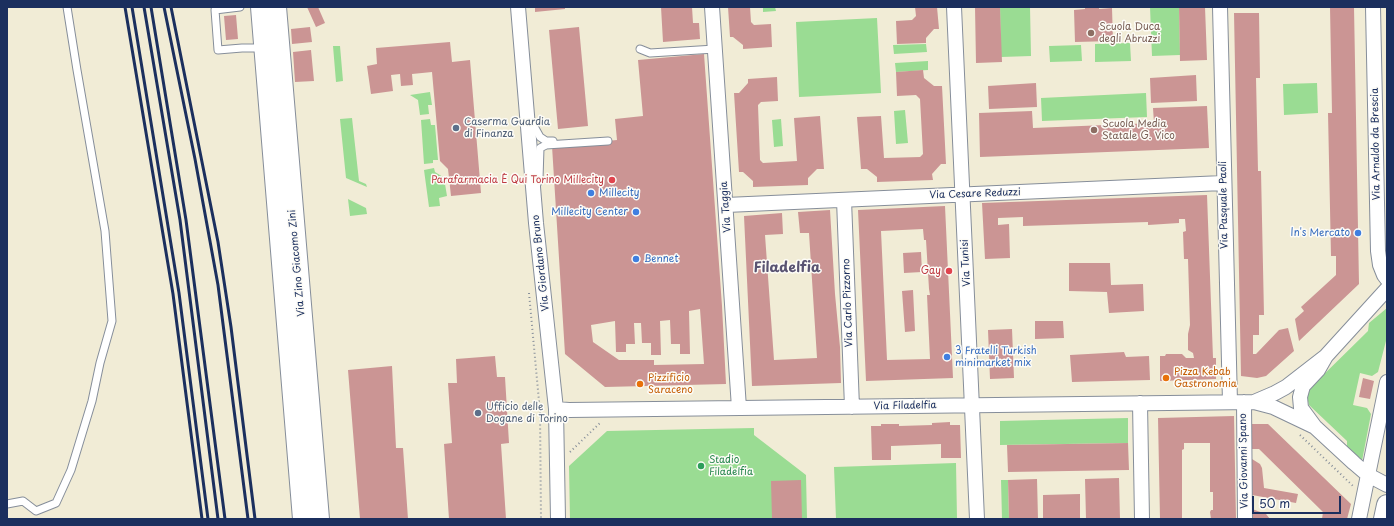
<!DOCTYPE html>
<html>
<head>
<meta charset="utf-8">
<style>
	body { margin:0 }
	#map { position:relative; width:1394px; height:526px; overflow:hidden; background:#f1ecd6; font-family:"Playpen Sans",sans-serif }
	canvas { display:block }
	.frame { position:absolute; inset:0; border:8px solid #1b2f5e; pointer-events:none }
	.scale { position:absolute; left:1252px; top:496px; width:89px; height:18px; box-sizing:border-box; border:2px solid #1b2f5e; border-top:0; padding-left:5px; font-size:12px; line-height:14px; white-space:nowrap; color:#1b2f5e; -webkit-text-stroke:3px #fdfcf7; paint-order:stroke }
</style>
</head>
<body>
<div id="map">
<canvas width="1394" height="526"></canvas>
<div class="frame"></div>
<div class="scale">50 m</div>
</div>
<script>
const ctx = document.querySelector('canvas').getContext('2d');
ctx.lineJoin = 'round';
function fill(path, color) {
  ctx.fillStyle = color;
  ctx.fill(path, 'evenodd');
}
function poly(rows) {
  const path = new Path2D();
  for (const r of rows) {
    path.moveTo(r[0], r[1]);
    for (let i = 2; i < r.length; i += 2) path.lineTo(r[i], r[i + 1]);
  }
  return path;
}
function stroke(path, color, width, dash) {
  ctx.strokeStyle = color;
  ctx.lineWidth = width;
  ctx.lineCap = dash ? 'butt' : 'round';
  ctx.setLineDash(dash || []);
  ctx.stroke(path);
}
function label(font, color, halo, rows, align = 'center') {
  ctx.font = font + ' "Playpen Sans",sans-serif';
  ctx.lineWidth = 3;
  ctx.setLineDash([]);
  ctx.textBaseline = 'middle';
  ctx.strokeStyle = halo;
  ctx.fillStyle = color;
  for (const [text, x, y, turn = 0] of rows) {
    ctx.save();
    ctx.translate(x, y);
    ctx.rotate((+turn || 0) * Math.PI / 180);
    ctx.textAlign = isNaN(turn) ? turn : align;
    if (halo) ctx.strokeText(text, 0, 0);
    ctx.fillText(text, 0, 0);
    ctx.restore();
  }
}
fill(poly([
	[763,7,775,7,776,11,763,12],
	[1000,7,1030,7,1031,56,1001,57],
	[1150,7,1179,7,1180,55,1152,56],
	[877,18,881,93,799,97,796,22],
	[1130,43,1131,61,1095,62,1095,44],
	[926,44,927,52,894,54,893,45],
	[1081,45,1082,61,1050,62,1049,46],
	[333,46,340,46,343,81,336,82],
	[928,61,928,70,896,72,895,63],
	[1317,83,1318,113,1284,115,1283,84],
	[430,92,432,105,428,105,429,114,420,115,418,100,410,95],
	[1146,93,1147,117,1042,121,1041,98],
	[905,110,908,143,896,144,894,111],
	[352,118,359,181,366,184,367,187,346,178,340,119],
	[430,119,431,125,435,125,438,160,433,160,433,163,424,164,421,120],
	[781,119,783,146,774,147,772,120],
	[434,168,435,172,443,177,444,184,445,184,447,196,439,198,440,206,429,207,424,170],
	[348,199,366,208,367,214,350,216],
	[1387,308,1387,337,1378,372,1372,376,1360,373,1353,405,1367,408,1371,414,1362,461,1347,449,1347,441,1309,405,1307,397,1309,389,1368,331,1369,323],
	[1128,418,1128,443,1000,445,1000,421],
	[754,428,754,435,806,475,807,519,570,519,569,466,607,431],
	[956,463,957,519,836,519,834,467],
	[1001,480,1008,480,1009,519,1002,519]
]), '#9adc93');
fill(poly([
	[307,7,318,7,325,23,316,27],
	[535,7,565,7,565,9,535,12],
	[661,7,692,7,693,23,699,23,700,39,663,42],
	[728,7,750,7,751,22,754,25,771,24,772,47,743,49,743,45,733,37,730,37],
	[915,7,937,7,939,29,934,29,926,38,926,43,897,44,896,21,912,20,916,16],
	[975,7,1000,7,1002,62,976,63],
	[1085,7,1099,7,1099,9,1112,8,1113,41,1075,42,1074,10,1085,9],
	[1179,7,1205,7,1207,60,1180,61],
	[1330,7,1354,7,1359,284,1299,341,1295,319,1304,311,1301,307,1336,275,1336,256,1331,256,1328,113,1332,113],
	[1234,13,1259,13,1260,78,1256,78,1258,171,1261,171,1264,315,1259,315,1259,335,1253,335,1253,354,1256,354,1279,330,1288,328,1294,351,1266,376,1257,378,1241,376],
	[236,15,238,39,226,40,224,16],
	[310,27,312,42,292,44,291,29],
	[579,27,588,126,558,129,549,30],
	[450,42,452,62,470,60,481,193,451,196,448,169,440,161,432,72,412,74,413,85,401,86,400,74,391,75,393,91,371,94,367,66,377,64,376,48],
	[311,50,314,81,295,82,293,52],
	[704,54,722,306,726,384,605,387,565,354,552,146,617,140,615,119,643,116,638,60],
	[700,309,704,364,654,365,654,360,619,360,593,342,591,325,615,321,616,352,626,352,626,344,635,344,634,323,641,323,642,343,651,343,651,355,661,355,660,321,670,320,671,344,680,344,680,354,690,354,689,311],
	[923,70,924,78,934,86,942,86,946,164,941,164,932,174,933,180,877,182,877,177,867,169,861,169,857,117,881,116,884,158,920,157,923,154,920,99,916,95,897,96,896,72],
	[1196,75,1197,101,1151,103,1150,78],
	[777,77,778,101,761,102,758,105,760,160,763,163,797,161,794,118,820,116,824,169,817,169,808,178,808,185,753,187,753,181,743,172,739,172,734,93,739,93,748,83,748,79],
	[1036,83,1037,107,989,109,988,86],
	[1207,106,1209,148,980,157,979,113,1032,111,1033,128,1154,123,1153,108],
	[1207,195,1213,358,1216,358,1216,379,1160,381,1160,356,1165,356,1166,354,1182,354,1186,358,1194,358,1193,353,1188,350,1188,334,1190,325,1188,259,1184,259,1183,232,1186,231,1185,219,1179,219,1179,223,1148,225,1148,222,1023,226,1023,217,998,218,998,225,1009,224,1010,258,985,259,982,203],
	[945,206,953,378,866,381,858,210],
	[923,229,924,240,926,240,929,289,930,295,927,295,930,359,887,360,881,231],
	[830,210,835,294,840,347,841,383,752,386,744,216,782,213,783,234,765,235,774,360,817,358,809,233,800,233,798,212],
	[921,252,922,272,904,273,903,253],
	[1069,263,1110,263,1111,285,1143,284,1144,311,1109,313,1107,292,1069,291],
	[913,290,915,331,905,332,902,291],
	[1035,321,1063,321,1064,338,1035,339],
	[1012,329,1014,378,990,379,988,330],
	[1124,352,1126,357,1149,356,1150,380,1072,382,1070,355],
	[495,356,497,377,505,377,509,443,501,444,506,519,449,519,444,444,452,443,448,383,457,383,456,359],
	[392,366,396,448,403,448,408,519,360,519,348,370],
	[1363,378,1374,381,1370,399,1359,397],
	[1234,416,1236,519,1211,519,1210,512,1211,510,1213,510,1213,492,1210,492,1210,443,1184,443,1184,449,1182,450,1182,519,1160,519,1158,418],
	[950,422,950,425,960,425,961,458,941,458,941,444,891,446,891,460,872,460,871,426,881,426,881,424,899,424,899,426,932,425,932,423],
	[1252,424,1268,424,1351,504,1347,519,1322,519,1323,512,1259,449,1252,449],
	[1128,443,1129,470,1008,472,1007,445],
	[1252,459,1260,464,1262,468,1264,488,1298,494,1296,503,1252,495],
	[1119,478,1120,519,1086,519,1085,479],
	[1037,479,1038,519,1009,519,1008,480],
	[801,480,802,519,772,519,771,481],
	[1080,494,1080,519,1043,519,1043,495],
	[1252,509,1266,514,1270,519,1253,519]
]), '#cb9594');
const lane = poly([
	[240,7,215,10,218,50,242,48,263,48],
	[640,49,650,53,715,49],
	[531,121,540,137,546,141,553,141],
	[537,184,539,179,540,148,546,145,608,141],
	[7,504,23,501,36,511,56,503,71,470,92,401,100,363,112,321,105,231,77,70,67,7]
]);
const street = poly([
	[518,7,536,223,556,409,558,519],
	[712,7,739,408],
	[954,7,977,519],
	[1220,7,1230,402],
	[1373,7,1378,251,1380,265,1384,275,1387,279],
	[844,200,852,407],
	[726,205,1223,183],
	[1326,356,1318,370,1303,386,1300,397,1301,408,1315,427,1354,463,1368,475,1387,485],
	[1244,402,1245,519],
	[1254,402,1275,393,1286,387,1326,356,1387,289],
	[1140,403,1142,519],
	[556,409,569,410,1254,402,1273,407,1315,427],
	[1359,519,1387,382]
]);
const secondary = poly([
	[261,7,303,519],
	[276,7,319,519],
	[1384,519,1387,505]
]);
stroke(lane, '#868e9a', 9);
stroke(street, '#868e9a', 16);
stroke(secondary, '#868e9a', 22);
stroke(poly([
	[529,293,540,412,541,519],
	[1300,435,1353,486],
	[570,452,600,423]
]), '#868e9a', 2, [1, 3]);
stroke(lane, '#fff', 7);
stroke(street, '#fff', 14);
stroke(secondary, '#fff', 20);
stroke(poly([
	[125,7,173,294,202,519],
	[132,7,179,293,208,519],
	[144,7,180,220,218,519],
	[151,7,186,220,225,519],
	[164,7,195,159,218,285,248,519],
	[171,7,218,242,231,327,255,519]
]), '#1b2f5e', 3);
for (const [x, y, r, color] of [
	[1091,33,4,"#8d6e63"],
	[456,128,4,"#5c6f8a"],
	[1094,130,4,"#8d6e63"],
	[612,180,4,"#e0444e"],
	[591,193,4,"#3f7fe0"],
	[636,212,4,"#3f7fe0"],
	[1358,233,4,"#3f7fe0"],
	[636,259,4,"#3f7fe0"],
	[949,271,4,"#e0444e"],
	[947,357,4,"#3f7fe0"],
	[1166,378,4,"#e8710a"],
	[640,384,4,"#e8710a"],
	[478,413,4,"#5c6f8a"],
	[701,466,4,"#2e9e5b"]
]) {
  const dot = new Path2D();
  dot.arc(x, y, r, 0, 2 * Math.PI);
  ctx.fillStyle = color;
  ctx.fill(dot);
  stroke(dot, '#fdfcf7', 1.5);
}
label('10px', '#785e54', '#fdfcf7', [
	["Scuola Duca",1099,27],
	["degli Abruzzi",1099,39],
	["Scuola Media",1102,124],
	["Statale G. Vico",1102,136]
], 'left');
label('10px', '#4e5e75', '#fdfcf7', [
	["Caserma Guardia",464,122],
	["di Finanza",464,134],
	["Ufficio delle",486,407],
	["Dogane di Torino",486,419]
], 'left');
label('10px', '#1b2f5e', '#fdfcf7', [
	["Via Arnaldo da Brescia",1376,144,-91],
	["Via Cesare Reduzzi",975,194,-2],
	["Via Pasquale Paoli",1224,205,-91],
	["Via Taggia",726,207,-94],
	["Via Zino Giacomo Zini",297,263,-95],
	["Via Giordano Bruno",541,263,-96],
	["Via Tunisi",966,263,-93],
	["Via Carlo Pizzorno",848,303,-92],
	["Via Filadelfia",905,406,-1],
	["Via Giovanni Spano",1244,461,-91]
]);
label('10px', '#be3a42', '#fdfcf7', [
	["Parafarmacia È Qui Torino Millecity",604,180],
	["Gay",941,271]
], 'right');
label('10px', '#366cbe', '#fdfcf7', [
	["Millecity",599,193],
	["Millecity Center",628,212,"right"],
	["In's Mercato",1350,233,"right"],
	["Bennet",644,259],
	["3 Fratelli Turkish",955,351],
	["minimarket mix",955,363]
], 'left');
label('10px', '#c56008', '#fdfcf7', [
	["Pizza Kebab",1174,372],
	["Gastronomia",1174,384],
	["Pizzificio",648,378],
	["Saraceno",648,390]
], 'left');
label('10px', '#27864d', '#fdfcf7', [
	["Stadio",709,460],
	["Filadelfia",709,472]
], 'left');
label('bold 14px', '#595371', '#fdfcf7', [
	["Filadelfia",787,268]
]);
</script>
</body>
</html>
